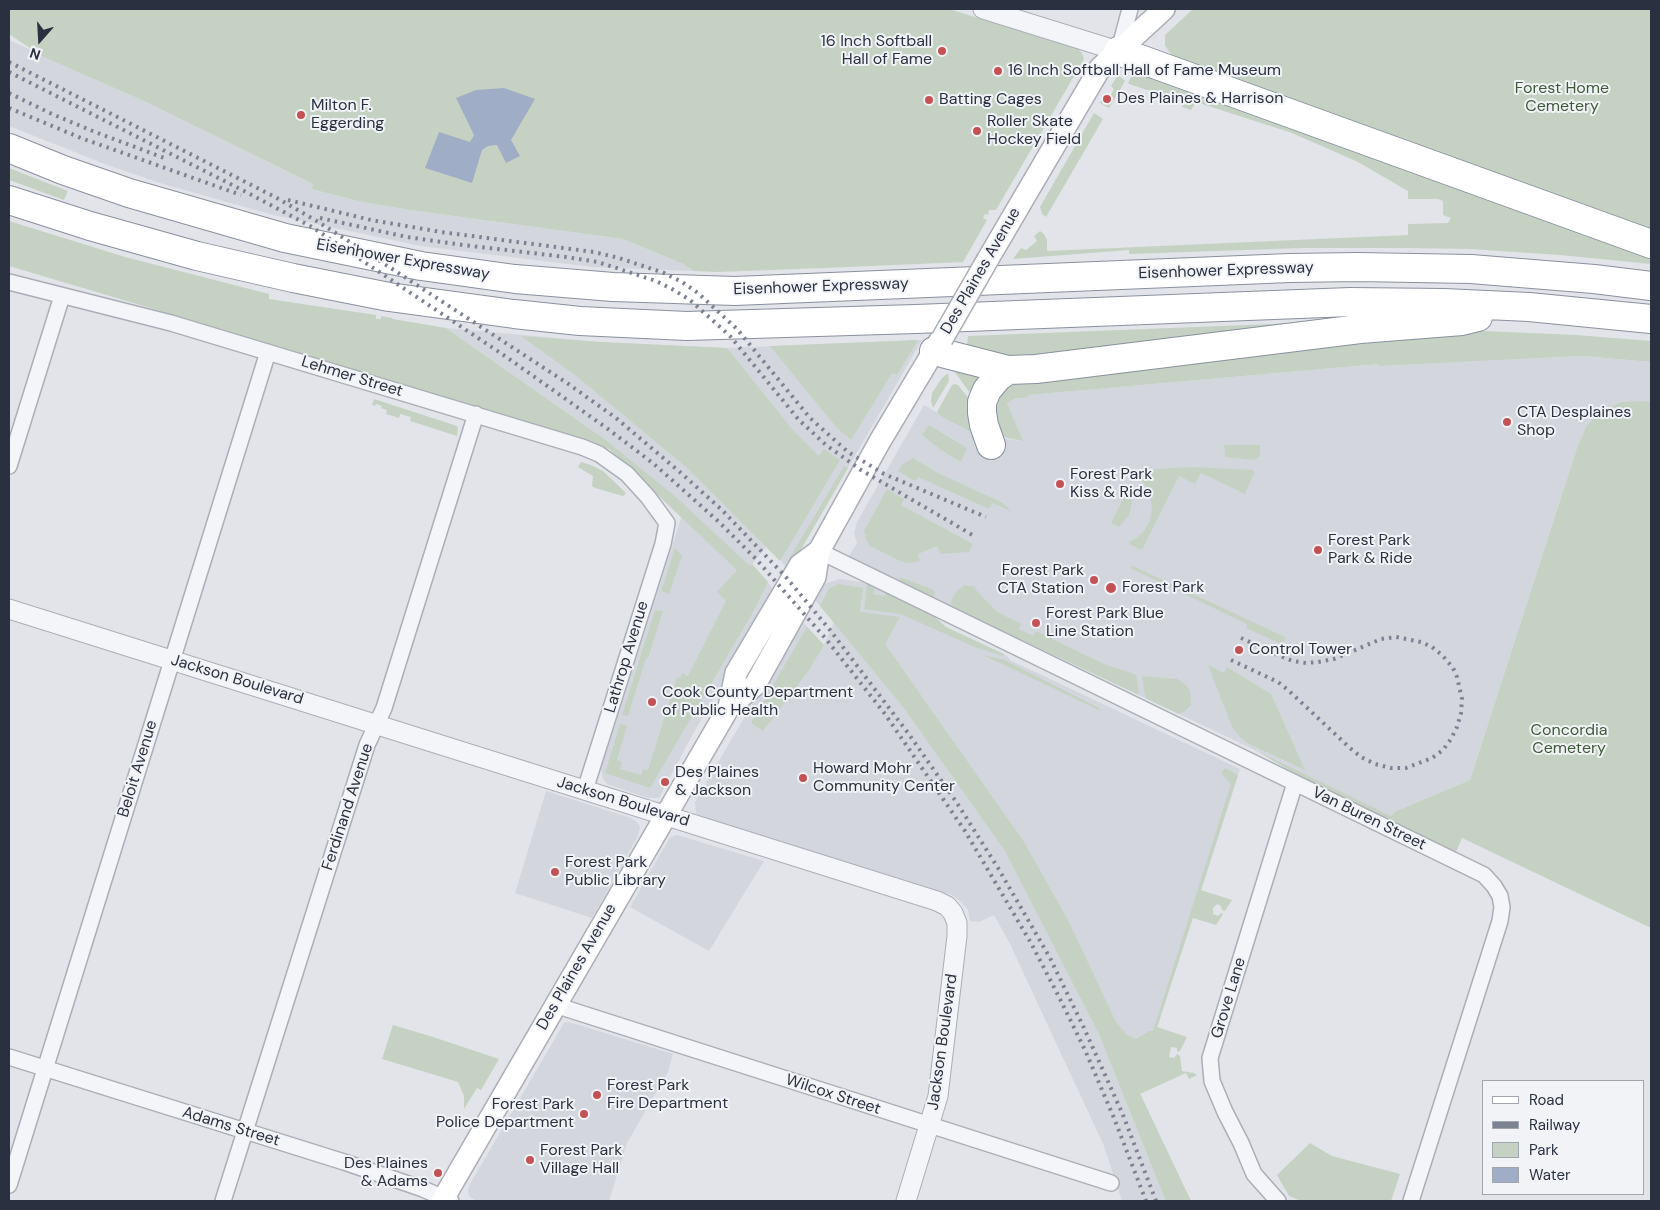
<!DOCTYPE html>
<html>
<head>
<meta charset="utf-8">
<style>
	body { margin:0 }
	#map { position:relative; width:1660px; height:1210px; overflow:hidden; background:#e2e4e9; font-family:"DM Sans",sans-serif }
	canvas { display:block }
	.frame { position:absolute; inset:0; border:10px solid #2b3040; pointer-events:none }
	.legend { position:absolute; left:1482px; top:1080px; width:162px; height:115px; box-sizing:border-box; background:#f1f3f7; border:1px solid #a2a5ae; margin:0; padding:6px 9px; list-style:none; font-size:15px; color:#2b3040 }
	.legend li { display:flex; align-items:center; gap:10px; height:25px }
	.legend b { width:25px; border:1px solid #a2a5ae }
	.north { position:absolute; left:15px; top:15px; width:50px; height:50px; -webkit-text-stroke:4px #f1f3f7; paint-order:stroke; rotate:199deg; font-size:14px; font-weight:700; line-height:20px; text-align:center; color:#2b3040 }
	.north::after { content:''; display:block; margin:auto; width:18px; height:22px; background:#2b3040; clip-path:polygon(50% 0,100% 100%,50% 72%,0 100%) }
</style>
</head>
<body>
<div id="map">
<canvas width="1660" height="1210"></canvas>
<div class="frame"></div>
<ul class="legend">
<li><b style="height:6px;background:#fff"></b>Road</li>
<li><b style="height:6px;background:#7c8291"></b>Railway</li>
<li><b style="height:14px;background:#c5d2c3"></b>Park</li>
<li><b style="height:14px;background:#a0adc6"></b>Water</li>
</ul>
<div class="north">N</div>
</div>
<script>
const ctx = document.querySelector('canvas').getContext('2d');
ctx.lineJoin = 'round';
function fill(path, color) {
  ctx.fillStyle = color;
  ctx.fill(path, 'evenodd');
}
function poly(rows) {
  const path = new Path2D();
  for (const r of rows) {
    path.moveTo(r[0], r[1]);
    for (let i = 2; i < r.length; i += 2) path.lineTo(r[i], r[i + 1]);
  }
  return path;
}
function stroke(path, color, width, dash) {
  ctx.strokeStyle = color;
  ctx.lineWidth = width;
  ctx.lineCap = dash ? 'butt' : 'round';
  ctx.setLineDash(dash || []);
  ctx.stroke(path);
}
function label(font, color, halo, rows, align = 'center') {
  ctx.font = font + ' "DM Sans",sans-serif';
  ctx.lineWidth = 4;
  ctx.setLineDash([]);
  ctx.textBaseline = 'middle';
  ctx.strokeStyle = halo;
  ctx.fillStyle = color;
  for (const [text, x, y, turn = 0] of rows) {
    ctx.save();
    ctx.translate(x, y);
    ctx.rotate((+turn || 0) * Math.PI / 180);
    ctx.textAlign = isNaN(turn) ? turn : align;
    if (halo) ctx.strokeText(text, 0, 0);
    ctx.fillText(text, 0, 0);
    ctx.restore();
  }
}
fill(poly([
	[9,40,144,101,313,184,311,189,358,201,410,210,623,239,683,264,694,271,592,267,421,246,273,215,160,183,110,166,9,126],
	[446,328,600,342,727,348,922,340,789,570,767,546,752,564,775,591,688,743,659,798,648,798,607,784,603,779,601,769,685,506,606,440],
	[1583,356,1651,362,1651,401,1643,401,1576,451,1470,780,1394,812,1389,819,1255,750,1179,714,1022,640,1017,642,849,556,857,543,854,533,857,522,924,405,976,435,1022,441,1007,403,1016,398,1027,398,1027,395,1379,364,1380,366],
	[840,579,861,582,904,599,929,612,946,627,1007,656,1010,660,1240,769,1157,1028,1140,1093,1191,1201,1122,1201,1104,1146,1010,944,994,915,979,922,970,921,968,910,961,902,952,895,702,817,696,813,695,802,801,620,824,645,834,622,813,598,824,584],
	[546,791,631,818,637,822,640,826,638,836,592,918,515,893],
	[677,835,764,861,709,951,630,907,669,839,673,836],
	[569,1022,673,1054,668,1072,627,1143,609,1201,476,1201,469,1196,468,1189,470,1184,564,1023]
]), '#d4d6de');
fill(poly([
	[9,9,949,9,1078,49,1082,53,1084,59,996,210,989,210,988,215,985,214,983,218,987,220,963,262,825,268,717,272,694,271,683,264,623,239,410,210,358,201,311,189,313,184,144,101,42,56,9,34],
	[1193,9,1651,9,1651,237,1183,62,1171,54,1165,46,1165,35],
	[1135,70,1651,252,1651,264,1560,255,1470,249,1407,248,1303,248,1129,254,1129,250,1013,259,1021,248,1026,250,1037,241,1034,236,1040,231,1044,234,1047,240,1047,251,1408,235,1408,224,1448,223,1451,218,1443,215,1443,201,1438,199,1408,199,1408,191,1358,162,1292,133,1196,102,1191,110,1182,107,1184,102,1129,84,1128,83],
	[1118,75,1125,81,1109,108,1100,103,1103,97,1108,100,1114,89,1111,86],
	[1094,113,1103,119,1046,217,1042,214,1040,207],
	[9,168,68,191,64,200,9,180],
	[9,221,125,257,269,294,269,299,376,315,376,319,381,319,381,316,392,318,393,319,446,328,606,440,677,498,750,566,752,564,768,582,753,612,650,788,605,773,620,724,627,726,617,760,622,762,620,769,641,775,643,769,648,770,677,677,680,678,682,673,688,676,726,601,717,592,737,570,609,449,241,335,9,266],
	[1297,323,1009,359,967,345,968,336],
	[1461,330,1576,335,1651,341,1651,362,1583,356,1379,366,1379,364,1028,395,1027,398,1016,398,1007,403,1023,441,1007,438,1002,435,998,430,990,406,1001,385],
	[521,336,600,342,727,348,792,429,819,456,824,449,840,460,780,561,686,467,575,375],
	[918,340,897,375,892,373,851,440,837,428,770,346],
	[954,371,987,376,975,400],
	[948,373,949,381,933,408,931,401,932,393,942,378],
	[955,384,958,385,970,400,976,435,941,416,937,412,952,385],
	[374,399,454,425,458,427,457,436,410,421,411,417,400,414,399,418,386,414,387,410,381,408,382,406,376,404,375,406,372,405],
	[1651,401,1651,928,1462,838,1456,852,1307,781,1255,750,1391,816,1394,812,1470,780,1576,451,1587,425,1602,410,1622,402],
	[929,425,967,448,961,462,941,450,922,435],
	[1224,445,1260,445,1260,456,1254,460,1225,457],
	[913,458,938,473,1003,503,1012,512,993,503,989,509,918,477,915,481,898,471,902,465],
	[581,462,591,465,603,471,626,493,623,496,595,488,592,486,593,476,578,467],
	[844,466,848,468,789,570,785,566],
	[1193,467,1253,470,1254,473,1245,494,1201,473,1195,484,1179,476,1142,550,1131,545,1130,547,1129,542,1137,538,1144,531,1150,520,1152,506,1147,488,1134,471,1135,470],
	[887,489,904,499,901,505,973,544,969,552,941,554,937,546,918,554,920,561,909,563,900,561,870,546,865,537,866,535,864,531],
	[1128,489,1130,491,1132,499,1131,508,1129,515,1119,527,1111,523],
	[675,548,682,556,669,594,661,591],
	[1133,566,1285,637,1283,645,1246,628,1247,624,1130,568],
	[900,577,934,590,935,593,933,598,898,583],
	[838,584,863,588,860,612,900,617,885,644,1024,842,1068,920,1116,1022,1127,1035,1136,1039,1149,1031,1153,1031,1231,784,1221,773,1225,768,1238,775,1201,890,1232,900,1225,911,1222,910,1221,906,1217,904,1213,908,1213,914,1218,916,1221,913,1223,914,1216,925,1193,918,1157,1027,1187,1037,1180,1051,1177,1052,1177,1048,1171,1047,1169,1057,1174,1058,1177,1054,1180,1056,1182,1071,1194,1073,1197,1075,1189,1079,1186,1073,1140,1094,1191,1201,1166,1201,1099,1034,1005,851,904,708,820,606,829,589],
	[867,584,875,587,873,594,884,596,887,592,929,612,946,627,1004,654,1003,656,977,648,900,614,864,609],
	[964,585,976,587,975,589,997,612,1021,624,1019,629,1033,636,1036,631,1106,665,1135,674,1137,678,1139,695,1022,640,1017,642,955,609,951,604,952,599,956,592],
	[655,610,663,611,648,658,646,658,628,716,622,715],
	[807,627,824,645,809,670,763,731,751,723],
	[983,655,1005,660,1099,708,1101,711],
	[1208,665,1224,673,1227,667,1271,694,1305,770,1249,744,1240,737,1232,727],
	[1142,676,1175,679,1176,678,1186,685,1190,691,1191,705,1185,711,1179,714,1147,699,1145,696],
	[393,1025,433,1037,499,1059,481,1090,477,1088,464,1109,464,1096,458,1082,382,1059],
	[1310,1143,1332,1156,1400,1174,1391,1201,1301,1201,1289,1196,1277,1175]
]), '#c5d2c3');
fill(poly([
	[504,88,535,99,511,140,520,156,506,163,497,145,488,146,482,150,472,183,425,168,439,132,470,142,474,135,456,98,476,90]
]), '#a0adc6');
const minor = poly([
	[1119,50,1130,9],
	[9,282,171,323,582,447,599,454,627,474,648,497,667,523,663,544,585,790],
	[9,466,62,296],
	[819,551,1484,875,1494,886,1500,896,1502,907,1500,921,1411,1201],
	[555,1005,1111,1183],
	[9,1057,344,1162,423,1189,451,1201],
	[9,1185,268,352],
	[223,1201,367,745,384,708,476,414],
	[1278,1201,1254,1174,1241,1143,1225,1112,1212,1081,1210,1058,1295,783]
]);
const tertiary = poly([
	[983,9,1118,51],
	[9,609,937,901,947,906,953,913,957,923,957,936,938,1096,906,1201]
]);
const secondary = poly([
	[988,259,1100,68,1164,9],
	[729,707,755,685,815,577,819,551,880,441,941,339],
	[442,1201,729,707,736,673,800,565,819,551]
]);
const motorway = poly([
	[1118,51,1651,244],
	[9,148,63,170,129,193,285,238,421,266,515,279,613,287,735,291,1290,268,1358,267,1471,269,1594,279,1651,286],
	[9,200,90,226,197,256,293,278,389,297,514,314,580,321,687,326,916,319,1350,302,1444,303,1529,307,1651,319],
	[934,351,1008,370,1036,369,1360,329,1462,321,1478,317],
	[991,445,984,425,982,413,982,402,987,390,998,377,1008,370]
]);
stroke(minor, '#abaeb6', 18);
stroke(tertiary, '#abaeb6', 21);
stroke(secondary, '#abaeb6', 24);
stroke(motorway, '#8a909e', 30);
stroke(minor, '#f4f5f8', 15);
stroke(tertiary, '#f4f5f8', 19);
stroke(secondary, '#fff', 21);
stroke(motorway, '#fff', 28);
stroke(poly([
	[9,62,275,197,315,220,380,261,567,383,616,418,681,473,722,510,785,576,830,630,908,733,957,803,998,868,1050,958,1084,1028,1123,1115,1156,1201],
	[9,72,248,193,312,227,505,356,608,429,654,464,719,522,756,559,826,639,885,714,965,831,1031,943,1058,995,1085,1050,1114,1118,1146,1201],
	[9,93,52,114,95,132,167,159],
	[9,108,81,138,241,195],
	[288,200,371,220,441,232,594,252,619,258,664,273,682,282,698,293,737,329,810,418,848,452,884,474,986,517],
	[320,218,407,237,463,245,566,257,598,262,656,281,672,289,690,300,730,336,799,420,826,445,861,470,976,537],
	[1231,660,1278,682,1288,690,1350,748,1361,757,1375,764,1391,768,1406,768,1432,758,1443,750,1451,739,1457,727,1461,713,1462,699,1457,677,1453,668,1442,655,1432,647,1421,642,1396,637,1381,639,1334,659,1318,662,1306,663,1293,661,1280,656,1241,638]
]), '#7c8291', 4, [2.5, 5]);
const secondaryBridge = poly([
	[942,339,988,259]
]);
stroke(secondaryBridge, '#abaeb6', 24, []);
stroke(secondaryBridge, '#fff', 21);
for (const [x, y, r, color] of [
	[942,51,5,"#c45154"],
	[998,71,5,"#c45154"],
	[1107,99,5,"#c45154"],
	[929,100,5,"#c45154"],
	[301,115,5,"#c45154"],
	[977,131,5,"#c45154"],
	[1507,422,5,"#c45154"],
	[1060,484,5,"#c45154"],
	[1318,550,5,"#c45154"],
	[1094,580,5,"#c45154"],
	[1111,588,6,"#c45154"],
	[1036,623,5,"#c45154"],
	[1239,650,5,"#c45154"],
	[652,702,5,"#c45154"],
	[803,778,5,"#c45154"],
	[665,782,5,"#c45154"],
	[555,872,5,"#c45154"],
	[597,1095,5,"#c45154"],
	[584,1114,5,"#c45154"],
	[530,1160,5,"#c45154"],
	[438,1173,5,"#c45154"]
]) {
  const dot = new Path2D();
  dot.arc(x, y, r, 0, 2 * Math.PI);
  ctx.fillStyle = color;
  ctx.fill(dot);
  stroke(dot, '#f1f3f7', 2);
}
label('16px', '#2b3040', '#f1f3f7', [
	["16 Inch Softball",932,42,"right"],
	["Hall of Fame",932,60,"right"],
	["16 Inch Softball Hall of Fame Museum",1008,71],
	["Des Plaines & Harrison",1117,99],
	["Batting Cages",939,100],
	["Milton F.",311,106],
	["Eggerding",311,124],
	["Roller Skate",987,122],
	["Hockey Field",987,140],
	["CTA Desplaines",1517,413],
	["Shop",1517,431],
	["Forest Park",1070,475],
	["Kiss & Ride",1070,493],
	["Forest Park",1328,541],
	["Park & Ride",1328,559],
	["Forest Park",1084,571,"right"],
	["CTA Station",1084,589,"right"],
	["Forest Park",1122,588],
	["Forest Park Blue",1046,614],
	["Line Station",1046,632],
	["Control Tower",1249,650],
	["Cook County Department",662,693],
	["of Public Health",662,711],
	["Howard Mohr",813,769],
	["Community Center",813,787],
	["Des Plaines",675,773],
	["& Jackson",675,791],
	["Forest Park",565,863],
	["Public Library",565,881],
	["Forest Park",607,1086],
	["Fire Department",607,1104],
	["Forest Park",574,1105,"right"],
	["Police Department",574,1123,"right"],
	["Forest Park",540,1151],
	["Village Hall",540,1169],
	["Des Plaines",428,1164,"right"],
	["& Adams",428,1182,"right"]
], 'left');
label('16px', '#3c5a3a', '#f1f3f7', [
	["Forest Home",1562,89],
	["Cemetery",1562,107],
	["Concordia",1569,731],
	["Cemetery",1569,749]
]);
label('16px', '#2b3040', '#f1f3f7', [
	["Eisenhower Expressway",403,260,10],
	["Des Plaines Avenue",981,271,-60],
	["Eisenhower Expressway",1226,271,-2],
	["Eisenhower Expressway",821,287,-2],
	["Lehmer Street",352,377,17],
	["Lathrop Avenue",627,657,-73],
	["Jackson Boulevard",237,680,17],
	["Beloit Avenue",138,769,-73],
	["Jackson Boulevard",623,802,17],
	["Ferdinand Avenue",348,807,-72],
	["Van Buren Street",1369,819,26],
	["Des Plaines Avenue",577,967,-60],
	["Grove Lane",1229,998,-73],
	["Jackson Boulevard",943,1042,-82],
	["Wilcox Street",833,1095,18],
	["Adams Street",231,1127,17]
]);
</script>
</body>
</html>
